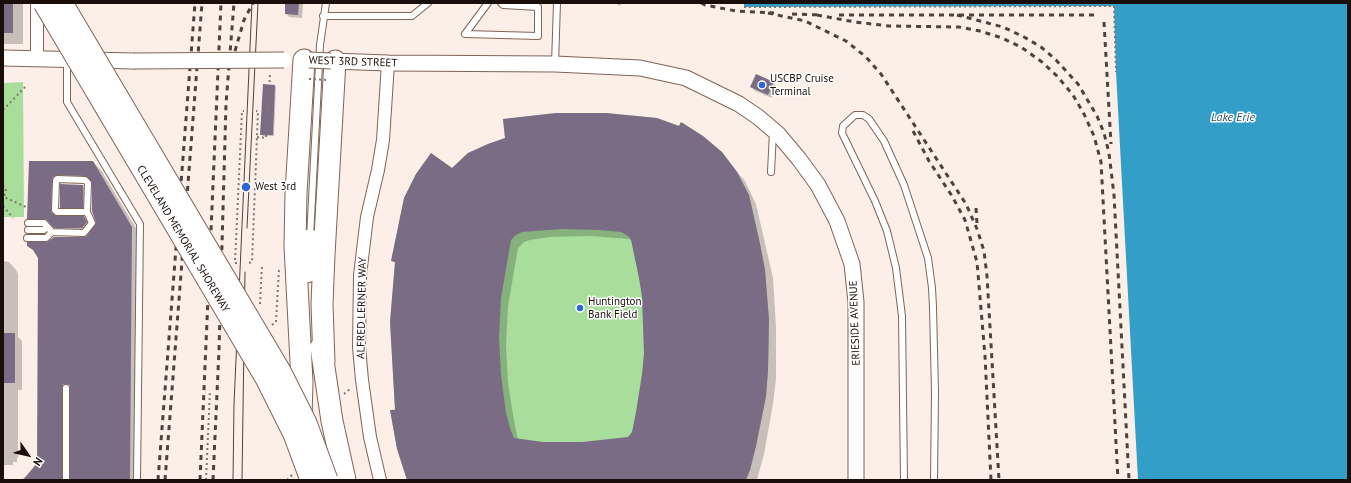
<!DOCTYPE html>
<html>
<head>
<meta charset="utf-8">
<style>
	body { margin:0 }
	#map { position:relative; width:1351px; height:483px; overflow:hidden; background:#fcefe8; font-family:"PT Sans",sans-serif }
	canvas { display:block }
	.frame { position:absolute; inset:0; border:4px solid #190e09; pointer-events:none }
	.north { position:absolute; left:8px; top:435px; width:40px; height:40px; -webkit-text-stroke:3px #fff; paint-order:stroke; rotate:124deg; font-size:11px; font-weight:700; line-height:16px; text-align:center; color:#190e09 }
	.north::after { content:''; display:block; margin:auto; width:14px; height:18px; background:#190e09; clip-path:polygon(50% 0,100% 100%,50% 72%,0 100%) }
</style>
</head>
<body>
<div id="map">
<canvas width="1351" height="483"></canvas>
<div class="frame"></div>
<div class="north">N</div>
</div>
<script>
const ctx = document.querySelector('canvas').getContext('2d');
ctx.lineJoin = 'round';
function fill(path, color) {
  ctx.fillStyle = color;
  ctx.fill(path, 'evenodd');
}
function poly(rows) {
  const path = new Path2D();
  for (const r of rows) {
    path.moveTo(r[0], r[1]);
    for (let i = 2; i < r.length; i += 2) path.lineTo(r[i], r[i + 1]);
  }
  return path;
}
function stroke(path, color, width, dash) {
  ctx.strokeStyle = color;
  ctx.lineWidth = width;
  ctx.lineCap = dash ? 'butt' : 'round';
  ctx.setLineDash(dash || []);
  ctx.stroke(path);
}
function label(font, color, halo, rows, align = 'center') {
  ctx.font = font + ' "PT Sans",sans-serif';
  ctx.lineWidth = 3;
  ctx.setLineDash([]);
  ctx.textBaseline = 'middle';
  ctx.strokeStyle = halo;
  ctx.fillStyle = color;
  for (const [text, x, y, turn = 0] of rows) {
    ctx.save();
    ctx.translate(x, y);
    ctx.rotate((+turn || 0) * Math.PI / 180);
    ctx.textAlign = isNaN(turn) ? turn : align;
    if (halo) ctx.strokeText(text, 0, 0);
    ctx.fillText(text, 0, 0);
    ctx.restore();
  }
}
fill(poly([
	[23,82,24,217,3,217,3,83],
	[556,113,606,113,657,118,679,126,681,122,703,136,722,152,737,172,749,195,760,244,765,270,769,320,768,371,766,396,756,446,750,470,746,480,407,480,397,449,390,410,395,409,390,322,395,262,391,261,404,198,416,174,431,153,452,168,468,153,488,144,505,138,503,119]
]), '#a8dd9c');
fill(poly([
	[744,3,1348,3,1348,480,1138,480,1116,72,1114,6,744,7]
]), '#339fc8');
fill(poly([
	[3,3,23,3,23,44,3,44],
	[286,3,303,3,302,18,289,17,286,13],
	[615,3,622,3,620,6],
	[773,83,777,86,772,98,755,91,751,87],
	[275,85,276,87,274,136,263,136,261,134],
	[721,153,745,181,756,204,773,278,776,328,776,379,773,404,764,454,757,480,408,480,396,411,396,264,392,260,452,169],
	[589,236,630,239,632,241,643,297,645,336,643,374,633,432,629,438,601,442,543,443,518,439,514,421,508,383,506,345,508,306,518,248,524,242,530,240,550,237],
	[30,162,93,162,101,170,140,235,137,480,72,480,72,391,69,396,69,480,21,480,29,474,38,463,48,243,86,238,88,236,63,235,54,226,36,226,28,218],
	[65,182,93,183,98,223,93,229,92,225,84,218,58,217,59,189,61,183],
	[83,186,91,193,90,215,68,215,61,207],
	[3,261,9,262,16,270,18,274,18,337,22,341,22,390,18,390,18,458,17,458,17,462,13,462,13,465,3,465]
]), '#0003');
fill(poly([
	[3,3,13,3,13,33,3,33],
	[285,3,299,3,298,15,285,14],
	[756,74,774,82,768,95,750,87],
	[263,84,275,85,273,135,260,135],
	[556,113,606,113,657,118,679,126,681,122,703,136,722,152,737,172,749,195,760,244,765,270,769,320,768,371,766,396,756,446,750,470,746,480,407,480,397,449,390,410,395,410,390,322,395,262,391,261,404,198,416,174,431,153,452,168,468,153,488,144,505,138,503,119],
	[562,229,600,230,621,232,628,236,631,240,639,278,642,297,644,354,642,374,636,412,632,432,628,437,582,442,543,442,514,438,511,431,506,413,501,375,499,337,501,298,511,240,516,235,522,232],
	[29,161,93,161,132,227,130,480,70,480,70,385,66,384,63,384,62,388,62,480,23,480,37,463,38,258,33,250,27,246,27,242,47,242,54,237,86,237,96,223,92,211,92,182,85,176,57,175,53,177,52,181,51,212,57,216,84,216,87,222,82,228,54,228,46,219,27,219],
	[60,184,83,185,83,208,60,208],
	[3,333,15,333,15,383,3,383]
]), '#7b6c85');
const service = poly([
	[488,3,465,34,538,36,538,7,503,5,501,3],
	[323,16,412,16,428,3],
	[67,59,67,102,140,224,137,480],
	[555,64,557,3],
	[771,172,773,132],
	[28,223,44,223,52,232,84,233,92,223,87,212,88,183,85,180,57,179,56,181,55,210,57,212,87,212],
	[28,230,44,230,47,227],
	[27,238,46,238,52,232],
	[310,238,320,45,326,3],
	[66,480,66,388],
	[904,480,902,316,896,268,887,231,875,201,842,133,843,126,855,115,863,115,869,119,884,141,904,185,928,258,932,288,933,307,935,393,934,480]
]);
const minor = poly([
	[37,3,37,58],
	[380,480,370,437,362,380,359,347,360,275,367,217,378,170,383,140,388,63]
]);
const tertiary = poly([
	[3,58,133,61],
	[331,61,388,63,555,64,640,68,686,78,739,104,758,117,778,134,799,159,818,185,837,221,852,264,856,302,856,480]
]);
const motorway = poly([
	[307,272,310,240],
	[321,347,332,421,345,480],
	[324,362,322,304,324,255,335,61],
	[301,419,302,382,295,246,296,193,304,60]
]);
stroke(service, '#806456', 8);
stroke(minor, '#806456', 14);
stroke(tertiary, '#806456', 17);
stroke(motorway, '#806456', 23);
stroke(poly([
	[744,7,1114,6,1116,72],
	[3,110,26,86],
	[257,137,266,138,270,73],
	[3,185,6,189,4,197,26,207],
	[3,206,13,218],
	[237,263,235,263,242,111,244,111],
	[249,263,252,262,258,111,256,111],
	[260,304,262,265],
	[272,325,276,322,279,269],
	[344,394,351,388],
	[206,480,210,390],
	[287,480,292,475]
]), '#80756f', 2, [2, 3]);
stroke(service, '#fff', 6);
stroke(minor, '#fff', 12);
stroke(tertiary, '#fff', 15);
stroke(motorway, '#fff', 21);
stroke(poly([
	[247,228,258,3],
	[233,480,234,404,252,3],
	[242,480,245,272]
]), '#4e423d', 1);
stroke(poly([
	[701,3,705,5,736,11,774,13],
	[768,13,805,21,846,41,866,57,881,74,966,204,977,229,984,251,987,276,999,480],
	[792,14,821,15],
	[817,15,855,22,889,26,959,27,980,31,1002,38,1021,47,1042,62,1057,76,1073,95,1084,114,1094,136,1101,162,1118,480],
	[839,15,1096,15],
	[957,15,1003,27,1024,37,1041,47,1056,60,1078,84,1097,116,1104,133,1109,153,1114,195,1129,480],
	[1104,22,1111,144],
	[235,51,244,20,253,3],
	[913,131,929,161,952,196,965,220,977,262,985,356,991,480],
	[976,208,977,224],
	[158,480,195,3],
	[165,480,202,3],
	[200,480,221,3],
	[213,480,219,350,226,104,234,3]
]), '#4e423d', 3, [5, 5]);
const tertiaryBridge = poly([
	[309,60,331,61],
	[133,61,284,60]
]);
const motorwayBridge = poly([
	[44,3,267,380,294,434,311,480],
	[62,3,280,371,306,423,327,480]
]);
stroke(tertiaryBridge, '#806456', 17, []);
stroke(motorwayBridge, '#806456', 23, []);
stroke(poly([
	[309,79,328,80]
]), '#80756f', 2, [2, 3]);
stroke(tertiaryBridge, '#fff', 15);
stroke(motorwayBridge, '#fff', 21);
for (const [x, y, r, color] of [
	[762,85,4,"#2f65d4"],
	[246,187,5,"#2f65d4"],
	[580,308,4,"#2f65d4"]
]) {
  const dot = new Path2D();
  dot.arc(x, y, r, 0, 2 * Math.PI);
  ctx.fillStyle = color;
  ctx.fill(dot);
  stroke(dot, '#fff', 1.5);
}
label('11px', '#190e09', '#fff', [
	["WEST 3RD STREET",353,62,2],
	["CLEVELAND MEMORIAL SHOREWAY",183,239,59],
	["ALFRED LERNER WAY",362,308,-89],
	["ERIESIDE AVENUE",855,323,-92]
]);
label('11px', '#190e09', '#fff', [
	["USCBP Cruise",770,79],
	["Terminal",770,92],
	["West 3rd",255,187],
	["Huntington",588,302],
	["Bank Field",588,315]
], 'left');
label('italic 12px', '#295567', '#fff', [
	["Lake Erie",1233,118]
]);
</script>
</body>
</html>
